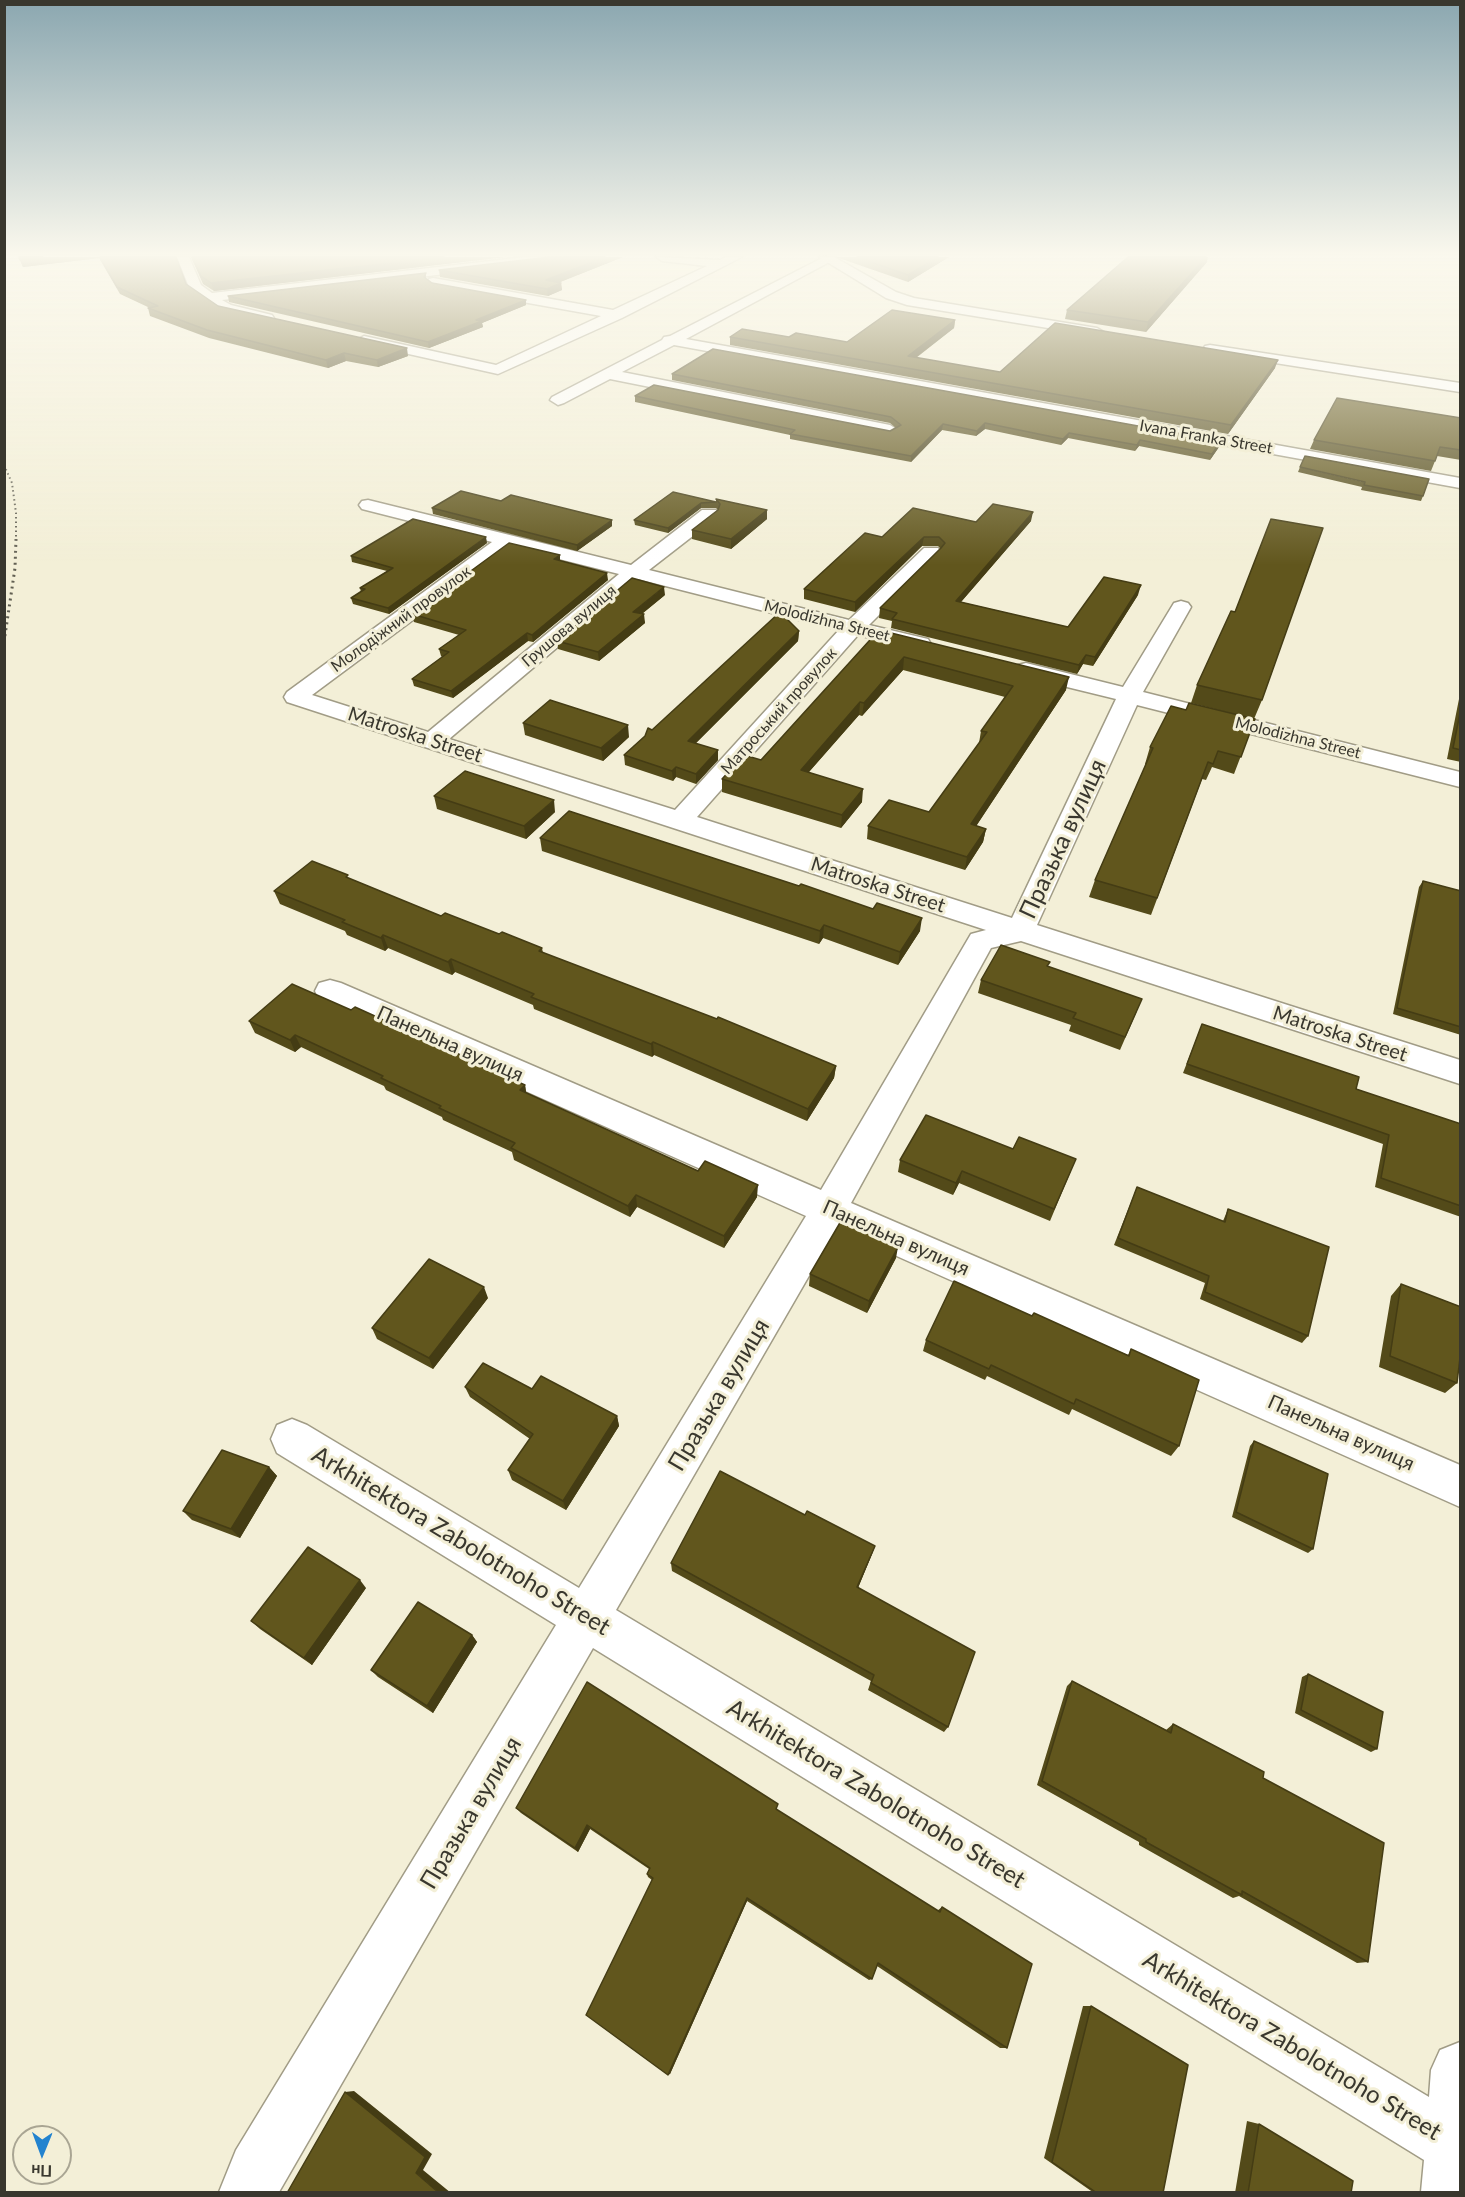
<!DOCTYPE html>
<html>
<head>
<meta charset="utf-8">
<style>
	body { margin:0 }
	#map { position:relative; width:1465px; height:2197px; overflow:hidden; background:#f3efd7; font-family:Lato,sans-serif }
	canvas { display:block }
	.frame { position:absolute; inset:0; border:6px solid #39372e; pointer-events:none }
	.north { position:absolute; left:12px; top:2125px; width:60px; height:60px; box-sizing:border-box; background:#f3efd7; border:2px solid #a9a593; border-radius:50%; rotate:181deg; font-size:16px; font-weight:700; line-height:24px; text-align:center; color:#39372e }
	.north::after { content:''; display:block; margin:auto; width:21px; height:27px; background:#2383cf; clip-path:polygon(50% 0,100% 100%,50% 72%,0 100%) }
</style>
</head>
<body>
<div id="map">
<canvas width="1465" height="2197"></canvas>
<div class="frame"></div>
<div class="north">Пн</div>
</div>
<script>
const ctx = document.querySelector('canvas').getContext('2d');
ctx.lineJoin = 'round';
function poly(rows) {
  const path = new Path2D();
  for (const r of rows) {
    path.moveTo(r[0], r[1]);
    for (let i = 2; i < r.length; i += 2) path.lineTo(r[i], r[i + 1]);
  }
  return path;
}
function stroke(path, color, width, dash) {
  ctx.strokeStyle = color;
  ctx.lineWidth = width;
  ctx.lineCap = dash ? 'butt' : 'round';
  ctx.setLineDash(dash || []);
  ctx.stroke(path);
}
function fill(path, color) {
  ctx.fillStyle = color;
  ctx.fill(path, 'evenodd');
}
function label(font, color, halo, rows, align = 'center') {
  ctx.font = font + ' Lato,sans-serif';
  ctx.lineWidth = 6;
  ctx.setLineDash([]);
  ctx.textBaseline = 'middle';
  ctx.strokeStyle = halo;
  ctx.fillStyle = color;
  for (const [text, x, y, turn = 0] of rows) {
    ctx.save();
    ctx.translate(x, y);
    ctx.rotate((+turn || 0) * Math.PI / 180);
    ctx.textAlign = isNaN(turn) ? turn : align;
    if (halo) ctx.strokeText(text, 0, 0);
    ctx.fillText(text, 0, 0);
    ctx.restore();
  }
}
const street = poly([
	[177,257,189,257,201,285,212,293,525,257,563,257,557,261,222,300,231,305,272,315,274,318,267,322,221,311,203,300,189,287,177,257],
	[656,257,720,260,726,257,742,257,622,318,498,374,364,344,357,340,364,336,496,365,601,316,433,286,427,282,429,279,433,278,613,310,707,266,662,261,656,257],
	[824,257,835,259,686,339,1460,478,1460,488,674,345,622,372,890,425,898,430,890,435,610,379,564,403,558,405,550,400,552,397,662,340,664,337,670,336,824,257],
	[368,500,631,565,702,510,716,510,718,514,716,518,649,570,849,620,924,548,938,548,941,552,938,556,869,625,928,639,931,644,928,649,920,650,858,635,697,817,1012,918,1116,699,1018,675,1015,670,1018,665,1026,663,1123,687,1174,603,1181,601,1188,603,1191,607,1143,692,1460,772,1460,787,1137,705,1037,925,1460,1060,1460,1084,1021,941,991,948,851,1203,1460,1465,1460,1507,836,1229,616,1610,1429,2097,1431,2070,1440,2050,1460,2042,1460,2192,1421,2192,1424,2160,593,1648,279,2192,219,2192,236,2150,556,1625,277,1453,271,1439,277,1425,292,1419,307,1425,579,1588,806,1216,319,999,315,991,319,983,330,980,341,983,821,1190,971,934,986,930,287,702,284,697,287,692,492,542,362,509,359,505,362,501,368,500],
	[511,547,619,574,428,732,312,695,511,547],
	[638,579,839,630,675,810,449,739,638,579]
]);
const secondary = poly([
	[819,257,834,257,896,292,914,298,1097,328,1104,332,1097,336,907,305,886,298,819,257],
	[1210,345,1460,383,1460,392,1205,352,1203,349,1205,346,1210,345]
]);
stroke(street, '#a19c86', 3);
stroke(secondary, '#a19c86', 3);
fill(street, '#fff');
fill(secondary, '#fff');
stroke(poly([
	[4,465,12,483,16,513,16,540]
]), '#615f52', 2, [1.5, 3]);
stroke(poly([
	[4,642,15,568,16,539]
]), '#615f52', 3, [2, 4]);
fill(poly([
	[19,257,176,257,186,284,218,306,408,356,378,367,346,361,328,368,209,338,150,316,148,308,150,308,120,294,99,258,23,267],
	[191,257,505,257,214,291,203,284],
	[550,257,623,257,558,283,561,283,562,290,548,296,440,277,439,270],
	[836,257,949,257,908,282],
	[1207,262,1146,332,1065,319,1067,310],
	[426,273,426,279,432,283,526,300,526,305,482,323,483,327,429,348,229,302,228,296],
	[955,320,954,328,916,358,1000,372,1275,368,1228,434,730,345,730,337,847,342],
	[672,374,1219,447,1210,460,1139,446,1135,451,1068,438,1061,445,985,429,976,436,942,430,911,462,790,439,790,435,635,402,635,396,890,431,896,428,890,423,672,380],
	[1461,418,1461,460,1437,456,1431,471,1310,449,1314,440],
	[1300,467,1423,496,1421,501,1361,490,1362,487,1298,472],
	[673,492,716,502,716,508,701,508,668,533,635,525,634,520],
	[716,499,767,510,767,519,731,549,692,539,692,530,718,510,716,508],
	[501,501,612,526,577,551,433,514,432,508],
	[1031,521,961,602,1068,627,1138,595,1093,666,1083,664,1077,674,891,628,892,621,879,618,880,608,941,549,938,546,922,546,855,612,804,599,804,589,882,537,976,522],
	[487,543,389,614,353,604,351,598,361,592,360,588,387,571,352,562,351,556],
	[560,561,608,580,533,642,528,641,453,698,414,686,412,679,442,657,441,656,439,649,459,635,414,622,412,614],
	[665,595,642,614,645,623,599,661,558,649,557,641],
	[879,630,1066,690,976,826,986,829,983,842,965,870,867,839,868,826,929,812,979,743,981,731,1005,697,903,670,862,716,859,715,809,772,862,802,841,828,722,792,722,779,761,760],
	[799,631,798,641,696,743,718,760,696,784,676,777,673,781,625,765,624,755,652,730],
	[1197,685,1262,700,1254,719,1191,703],
	[1461,689,1461,762,1447,759],
	[1186,710,1255,719,1234,774,1212,767,1206,780,1202,779,1151,915,1089,897,1095,880,1146,764,1145,764,1150,747],
	[523,723,629,737,603,761,525,735],
	[434,796,555,812,526,839,437,809],
	[540,838,799,886,873,909,920,931,898,965,823,938,819,944,542,851],
	[349,879,441,916,542,948,543,953,836,1066,834,1078,807,1121,654,1055,652,1057,534,1009,533,1005,455,972,452,975,388,948,385,951,347,935,345,931,280,904,274,891],
	[1423,881,1461,891,1461,1035,1393,1014,1419,887],
	[1048,967,1137,1011,1120,1050,1069,1031,1071,1025,978,993,981,980],
	[351,1010,525,1085,526,1093,698,1171,757,1197,724,1248,637,1207,630,1217,514,1160,512,1152,443,1120,442,1117,386,1090,384,1086,301,1047,295,1052,255,1033,249,1021],
	[1202,1024,1356,1089,1461,1124,1461,1217,1375,1187,1383,1144,1183,1073],
	[1013,1149,1071,1171,1050,1221,959,1183,953,1195,898,1172,900,1160],
	[1137,1187,1223,1221,1228,1209,1308,1336,1302,1343,1200,1299,1205,1283,1114,1245],
	[896,1258,867,1313,809,1286,810,1274],
	[1401,1284,1457,1383,1445,1393,1379,1367,1391,1296],
	[488,1298,433,1369,377,1339,372,1328],
	[1032,1316,1128,1355,1131,1349,1179,1446,1171,1456,1072,1409,1069,1415,987,1376,985,1380,923,1351,926,1340],
	[465,1387,532,1389,617,1416,619,1426,566,1510,512,1480,508,1470,530,1439,470,1397],
	[1254,1441,1313,1549,1308,1553,1232,1517,1250,1446],
	[269,1467,277,1476,240,1538,192,1520,183,1511],
	[805,1515,875,1546,872,1554,858,1588,948,1727,944,1732,868,1690,871,1681,672,1571,671,1563],
	[366,1588,312,1665,260,1629,251,1621],
	[472,1635,477,1642,433,1713,378,1677,371,1670],
	[1308,1674,1377,1749,1371,1752,1295,1713,1302,1677],
	[1072,1681,1166,1730,1173,1724,1263,1778,1368,1962,1357,1963,1239,1896,1233,1898,1139,1845,1139,1842,1037,1785,1067,1686],
	[516,1808,777,1810,937,1911,942,1907,1007,2048,1000,2048,877,1966,872,1979,869,1980,747,1901,670,2074,652,1880,648,1877,647,1874,649,1869,590,1829,578,1852,521,1813],
	[1083,2006,1091,2006,1163,2193,1094,2193,1044,2158],
	[1247,2121,1259,2124,1351,2193,1235,2193]
]), '#534a19');
fill(poly([
	[43,257,98,257,99,258,23,267,20,260],
	[444,257,505,257,214,291,211,283],
	[605,257,623,257,547,287,546,280],
	[938,257,949,257,908,282,908,275],
	[1206,257,1208,257,1207,262,1146,332,1148,322],
	[561,283,562,290,548,296,547,289],
	[526,300,526,305,482,323,483,327,429,348,428,342,476,320],
	[955,320,954,328,907,364,908,356],
	[407,348,408,356,378,367,377,360],
	[344,353,346,361,328,368,326,360],
	[1278,360,1275,368,1228,434,1231,425],
	[985,423,985,429,976,436,977,431],
	[943,424,942,430,911,462,911,456],
	[1069,433,1068,438,1061,445,1063,439],
	[1140,440,1139,446,1135,451,1137,445],
	[1221,441,1219,447,1210,460,1212,454],
	[701,503,701,508,668,533,668,528],
	[767,510,767,519,731,549,731,539],
	[1033,512,1031,521,954,610,956,601],
	[612,520,612,526,577,551,577,545],
	[486,537,487,543,389,614,388,608],
	[924,537,922,546,855,612,855,602],
	[560,555,560,562,554,559],
	[607,573,608,580,533,642,532,635],
	[1141,585,1138,595,1093,666,1095,657],
	[664,587,665,595,634,620,633,612],
	[644,614,645,623,599,661,598,652],
	[799,631,798,641,689,750,688,741],
	[527,633,528,641,453,698,451,691],
	[1086,655,1083,664,1077,674,1079,665],
	[904,657,903,670,862,716,864,703],
	[1069,677,1066,690,969,837,971,824],
	[860,702,859,715,800,782,801,770],
	[628,725,629,737,603,761,601,748],
	[718,750,718,760,696,784,696,774],
	[676,767,676,777,673,781,672,771],
	[863,789,862,802,841,828,842,815],
	[554,800,555,812,526,839,524,826],
	[986,829,983,842,965,870,967,857],
	[922,918,920,931,898,965,900,952],
	[824,925,823,938,819,944,820,931],
	[383,935,388,948,385,951,381,938],
	[451,959,455,972,452,975,448,962],
	[295,1035,301,1047,295,1052,290,1040],
	[653,1042,654,1055,652,1057,651,1044],
	[836,1066,834,1078,807,1121,808,1109],
	[525,1085,527,1098,520,1090],
	[962,1171,959,1183,953,1195,956,1183],
	[758,1185,757,1197,724,1248,724,1236],
	[636,1195,637,1207,630,1217,628,1206],
	[898,1247,896,1258,867,1313,869,1301],
	[484,1287,488,1298,433,1369,429,1358],
	[617,1416,619,1426,566,1510,563,1501],
	[269,1467,277,1476,240,1538,231,1529],
	[875,1546,872,1554,855,1595,857,1587],
	[360,1580,366,1588,312,1665,304,1658],
	[472,1635,477,1642,433,1713,427,1706],
	[587,1825,590,1829,578,1852,575,1848],
	[747,1898,747,1901,670,2074,668,2075],
	[354,2091,432,2154,423,2170,451,2193,439,2193,416,2173,345,2092]
]), '#443c14');
const building = poly([
	[19,257,43,257,20,260,19,257],
	[100,257,176,257,186,284,218,306,407,348,377,360,344,353,326,360,207,330,148,308,158,306,117,287,100,257],
	[192,257,444,257,211,283,201,276,192,257],
	[550,257,605,257,546,280,561,283,547,289,439,270,550,257],
	[857,257,938,257,908,275,857,257],
	[1128,257,1206,257,1148,322,1067,310,1128,257],
	[426,273,424,277,432,283,526,300,476,320,482,321,428,342,228,296,426,273],
	[892,310,955,320,908,356,1000,372,1055,323,1278,360,1231,425,730,337,742,329,789,337,796,333,847,342,892,310],
	[713,349,1221,441,1212,454,1140,440,1137,445,1069,433,1063,439,985,423,977,431,943,424,911,456,790,434,795,430,635,396,654,385,890,431,901,425,891,417,672,374,713,349],
	[1337,398,1461,418,1461,450,1440,447,1435,461,1314,440,1337,398],
	[1305,456,1429,479,1423,496,1364,485,1365,482,1300,467,1305,456],
	[461,491,501,501,511,495,612,520,577,545,432,508,461,491],
	[673,492,716,502,701,503,668,528,634,520,673,492],
	[716,499,767,510,731,539,692,530,718,510,720,504,716,499],
	[993,504,1033,512,956,601,1068,627,1104,577,1141,585,1095,657,1086,655,1079,665,892,619,897,613,880,608,941,548,945,543,939,537,924,537,855,602,804,589,865,533,882,537,913,508,976,522,993,504],
	[413,519,486,537,388,608,351,598,365,589,360,588,393,568,351,556,413,519],
	[1271,519,1323,528,1262,700,1197,685,1231,611,1235,612,1271,519],
	[509,543,560,555,554,559,607,573,532,635,527,633,451,691,412,679,449,652,439,649,466,630,412,614,509,543],
	[632,578,664,587,633,612,644,614,598,652,557,641,632,578],
	[780,612,799,631,688,741,718,750,696,774,676,767,672,771,624,755,645,736,648,728,652,730,780,612],
	[879,630,1069,677,971,824,986,829,967,857,868,826,889,800,929,812,987,732,981,731,1013,686,904,657,864,703,860,702,801,770,863,789,842,815,722,779,744,755,761,760,879,630],
	[550,700,628,725,601,748,523,723,550,700],
	[1189,703,1255,719,1241,757,1218,751,1213,764,1208,762,1157,898,1095,880,1153,748,1150,747,1171,706,1186,710,1189,703],
	[1461,708,1461,750,1453,748,1461,708],
	[465,771,554,800,524,826,434,796,465,771],
	[569,811,799,886,801,884,873,909,877,903,922,918,900,952,824,925,820,931,540,838,569,811],
	[312,861,348,875,346,877,441,916,445,913,499,934,502,932,542,948,539,951,717,1019,718,1017,836,1066,808,1109,653,1042,651,1044,531,997,534,994,451,959,448,962,383,935,381,938,342,922,345,920,274,891,312,861],
	[1423,881,1461,891,1461,1027,1397,1008,1423,881],
	[1001,945,1050,962,1047,966,1142,999,1125,1037,1073,1018,1076,1013,981,980,1001,945],
	[292,984,351,1010,355,1007,465,1057,463,1058,525,1085,520,1090,698,1171,705,1161,758,1185,724,1236,636,1195,628,1206,511,1148,515,1143,439,1108,441,1106,381,1078,383,1076,295,1035,290,1040,249,1021,292,984],
	[1202,1024,1359,1077,1356,1089,1461,1124,1461,1206,1381,1178,1389,1135,1187,1064,1202,1024],
	[926,1115,1013,1149,1019,1137,1076,1159,1054,1209,962,1171,956,1183,900,1160,926,1115],
	[1137,1187,1225,1222,1228,1209,1329,1247,1308,1336,1205,1292,1209,1276,1118,1238,1137,1187],
	[841,1221,898,1247,869,1301,810,1274,841,1221],
	[429,1259,484,1287,429,1358,372,1328,429,1259],
	[954,1281,1032,1316,1034,1313,1129,1356,1131,1349,1199,1380,1179,1446,1076,1399,1074,1404,991,1365,989,1369,926,1340,954,1281],
	[1401,1284,1461,1307,1461,1349,1457,1383,1390,1356,1401,1284],
	[483,1363,532,1389,541,1376,617,1416,563,1501,508,1470,533,1434,465,1387,483,1363],
	[1254,1441,1328,1474,1313,1549,1236,1512,1254,1441],
	[222,1450,269,1467,231,1529,183,1511,222,1450],
	[720,1471,805,1515,807,1511,875,1546,857,1587,975,1652,948,1727,871,1683,874,1675,671,1563,720,1471],
	[308,1547,360,1580,304,1658,251,1621,308,1547],
	[418,1602,472,1635,427,1706,371,1670,418,1602],
	[1308,1674,1383,1712,1377,1749,1301,1710,1308,1674],
	[1072,1681,1171,1733,1173,1724,1264,1772,1263,1778,1384,1843,1368,1962,1242,1891,1242,1895,1146,1842,1146,1839,1042,1781,1072,1681],
	[587,1682,778,1804,776,1809,940,1912,942,1907,1032,1964,1007,2048,878,1963,872,1979,747,1898,668,2075,586,2015,653,1878,647,1874,650,1868,587,1825,575,1848,516,1808,587,1682],
	[1091,2006,1188,2065,1163,2193,1097,2193,1052,2162,1091,2006],
	[345,2092,425,2157,416,2173,439,2193,287,2193,345,2092],
	[1259,2124,1353,2181,1351,2193,1248,2193,1259,2124]
]);
fill(building, '#61561d');
stroke(building, '#443c14', 1.5);
const sky = ctx.createLinearGradient(0, 0, 0, 565);
sky.addColorStop(0, '#8ba7b0');
sky.addColorStop(0.45, '#faf8ed');
sky.addColorStop(1, '#faf8ed00');
ctx.fillStyle = sky;
ctx.fillRect(0, 0, 1465, 565);
label('16px', '#39372e', '#f3efd7', [
	["Ivana Franka Street",1206,437,10],
	["Молодіжний провулок",401,619,-36],
	["Molodizhna Street",827,621,14],
	["Грушова вулиця",569,626,-40],
	["Матроський провулок",779,711,-48],
	["Molodizhna Street",1298,738,14]
]);
label('20px', '#39372e', '#f3efd7', [
	["Matroska Street",415,735,18],
	["Matroska Street",878,885,18],
	["Matroska Street",1340,1034,18],
	["Панельна вулиця",450,1044,24],
	["Панельна вулиця",896,1238,24],
	["Панельна вулиця",1341,1433,24]
]);
label('24px', '#39372e', '#f3efd7', [
	["Празька вулиця",1063,839,-65],
	["Празька вулиця",719,1395,-59],
	["Arkhitektora Zabolotnoho Street",461,1541,31],
	["Arkhitektora Zabolotnoho Street",876,1794,31],
	["Празька вулиця",471,1813,-59],
	["Arkhitektora Zabolotnoho Street",1292,2046,31]
]);
</script>
</body>
</html>
